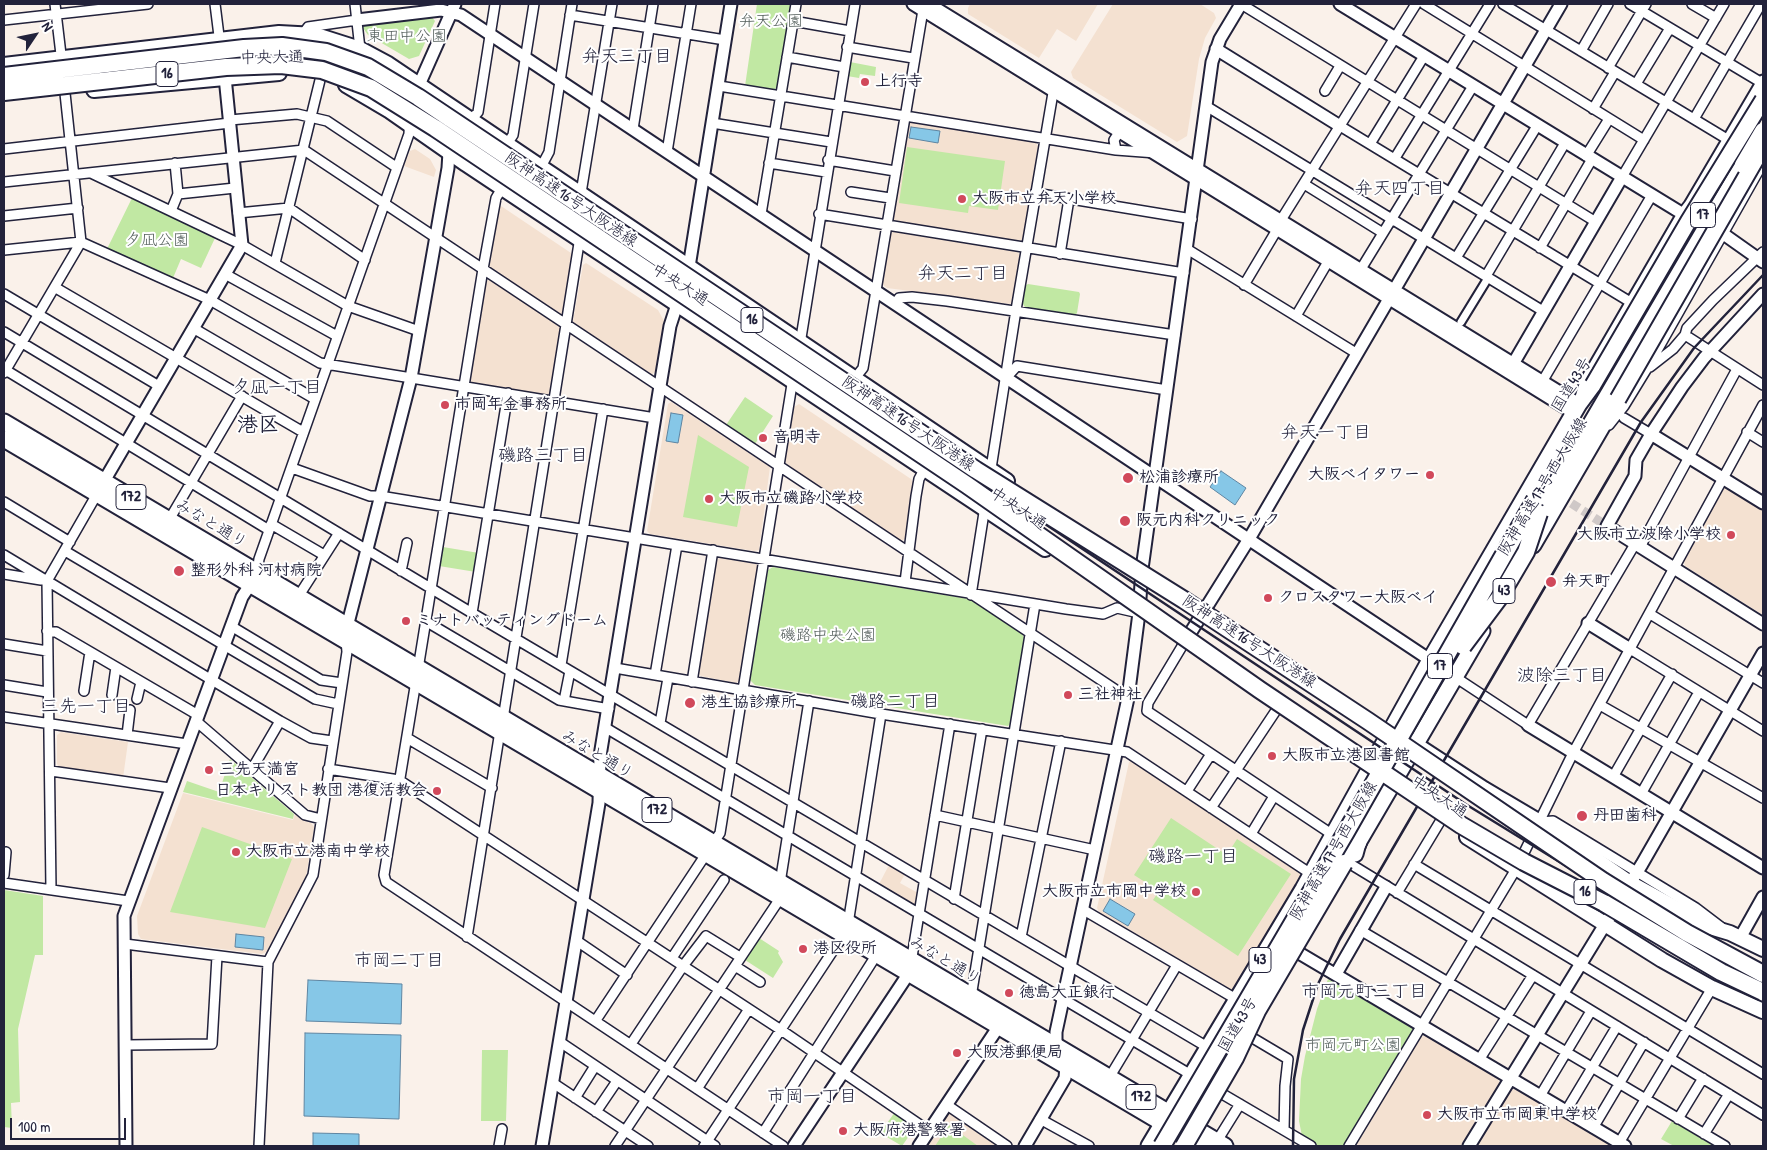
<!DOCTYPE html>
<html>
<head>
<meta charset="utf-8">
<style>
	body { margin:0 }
	#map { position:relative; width:1767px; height:1150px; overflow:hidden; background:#faf1ea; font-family:"Patrick Hand",sans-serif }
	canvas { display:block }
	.frame { position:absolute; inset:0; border:5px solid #22223b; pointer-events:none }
	.north { position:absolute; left:10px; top:10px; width:50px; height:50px; -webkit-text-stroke:4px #fff; paint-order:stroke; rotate:56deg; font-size:14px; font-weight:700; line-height:20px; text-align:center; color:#22223b }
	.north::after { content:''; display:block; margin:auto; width:18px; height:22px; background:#22223b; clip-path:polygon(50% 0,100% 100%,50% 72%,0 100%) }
	.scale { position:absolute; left:10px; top:1118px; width:116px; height:22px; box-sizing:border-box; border:2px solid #22223b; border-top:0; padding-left:6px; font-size:15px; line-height:18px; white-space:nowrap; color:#22223b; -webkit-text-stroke:4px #fff; paint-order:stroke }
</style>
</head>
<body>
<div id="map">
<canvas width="1767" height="1150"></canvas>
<div class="frame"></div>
<div class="north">N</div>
<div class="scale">100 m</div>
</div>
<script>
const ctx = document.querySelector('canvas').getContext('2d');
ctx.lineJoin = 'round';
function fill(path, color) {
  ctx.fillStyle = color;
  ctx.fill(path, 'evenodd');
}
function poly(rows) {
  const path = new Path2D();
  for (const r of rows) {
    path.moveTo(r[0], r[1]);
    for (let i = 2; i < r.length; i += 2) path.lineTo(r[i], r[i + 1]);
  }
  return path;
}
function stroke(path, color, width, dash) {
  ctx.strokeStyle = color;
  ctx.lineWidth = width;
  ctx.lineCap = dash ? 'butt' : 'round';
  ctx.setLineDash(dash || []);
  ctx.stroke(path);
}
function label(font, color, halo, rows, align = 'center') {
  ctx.font = font + ' "Patrick Hand","Klee One",sans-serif';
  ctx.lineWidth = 4;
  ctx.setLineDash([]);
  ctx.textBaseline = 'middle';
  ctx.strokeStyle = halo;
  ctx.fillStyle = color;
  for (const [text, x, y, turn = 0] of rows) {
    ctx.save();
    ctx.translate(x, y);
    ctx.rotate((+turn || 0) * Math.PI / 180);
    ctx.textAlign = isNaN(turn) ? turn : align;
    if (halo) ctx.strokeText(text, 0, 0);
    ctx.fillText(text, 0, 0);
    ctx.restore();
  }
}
fill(poly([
	[970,4,1098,4,1076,41,1057,29,1039,58,968,14,968,8],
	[1113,4,1200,4,1214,13,1216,18,1205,38,1199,59,1187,136,1177,142,1073,78,1071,72],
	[911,122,1035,142,1038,146,1023,239,1019,242,895,222,892,218,907,125],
	[415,149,430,159,436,170,434,177,404,166,410,151],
	[501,206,571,253,573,257,565,312,560,315,490,269,488,265,497,208],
	[893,232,1018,252,1020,256,1013,302,1010,304,887,288,882,284,890,234],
	[586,263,658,310,664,321,655,372,651,375,575,325,573,321,583,265],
	[490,280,559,326,561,330,552,393,548,395,472,383,470,380,485,281],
	[671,402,770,467,759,550,754,551,650,534,647,531,668,404],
	[799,404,911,479,914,484,905,539,901,541,788,466,785,461,794,407],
	[1728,487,1763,508,1763,615,1685,566,1684,561,1724,488],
	[720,558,756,564,759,568,739,681,736,683,701,676,698,673,716,560],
	[61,732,128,742,123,778,61,769,57,764,57,735],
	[1134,760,1300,871,1301,875,1235,989,1232,990,1099,912,1097,908,1129,762],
	[183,793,293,820,295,814,304,821,311,823,314,827,306,877,268,951,262,954,141,939,138,934,137,916],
	[889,865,905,874,900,883,918,893,915,904,913,906,878,886],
	[1425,1036,1498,1079,1500,1085,1461,1146,1356,1146,1421,1037],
	[1515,1089,1612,1146,1476,1146,1510,1090],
	[947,1110,1002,1146,924,1146]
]), '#f4e1d1');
fill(poly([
	[757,4,791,4,777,87,773,91,745,86],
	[431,16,435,21,419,56,409,59,368,35,363,28,366,22],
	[850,62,876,67,875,76,860,74,859,78,847,76],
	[907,147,1005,161,998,210,969,206,968,213,899,203],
	[132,198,215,238,201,268,181,259,173,278,107,249],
	[1028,284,1079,292,1080,294,1077,313,1074,316,1025,307,1022,303,1025,286],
	[745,397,773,416,755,444,726,425],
	[698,435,749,467,737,527,683,517],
	[443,547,479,553,476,572,439,566],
	[773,567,969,599,1022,634,1025,639,1011,723,1008,726,755,685,750,680,768,570],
	[230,759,294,814,293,819,183,792,187,781,219,792],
	[1171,818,1227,855,1237,839,1291,874,1238,956,1153,900,1159,891,1134,875],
	[202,827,292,859,265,928,170,912],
	[4,890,43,896,43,955,35,955,18,1029,20,1102,11,1103,12,1128,4,1127],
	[759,938,779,951,778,953,783,962,773,978,745,960],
	[1328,979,1412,1028,1413,1032,1345,1146,1319,1146,1302,1136,1299,1121,1301,1079,1305,1056,1317,1009],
	[482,1050,508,1050,506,1121,481,1121],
	[895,1112,916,1126,902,1146,880,1133],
	[1672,1121,1714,1146,1674,1146,1661,1139],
	[949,1125,978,1146,935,1146]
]), '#c1e8a3');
const water = poly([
	[911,127,940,131,938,143,909,138,911,127],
	[671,413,683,415,678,443,666,441,671,413],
	[1221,471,1246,488,1235,505,1210,487,1221,471],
	[1110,899,1135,914,1128,926,1103,911,1110,899],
	[236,934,264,937,263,950,235,947,236,934],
	[308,980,402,984,401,1024,306,1021,308,980],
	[305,1033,401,1035,399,1119,304,1116,305,1033],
	[313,1133,359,1134,359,1146,313,1146,313,1133]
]);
fill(water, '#86c7e7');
stroke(water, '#5e85a2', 1);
stroke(poly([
	[1560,496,1607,526]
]), '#cfc8c7', 9, [9, 4.5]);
const pedestrian = poly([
	[1461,322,1488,278]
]);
const minor = poly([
	[55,4,62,63],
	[215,4,220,44],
	[355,4,360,49],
	[1241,4,1596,222],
	[1424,4,1644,140],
	[1503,4,1727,139,1754,153],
	[1630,4,1762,83],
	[1692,4,1716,18],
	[570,15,725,40],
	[4,20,148,4],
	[793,21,850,31],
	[303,34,308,27,357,20],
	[847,47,913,58],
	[1581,51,1608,4],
	[787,57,844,67],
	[1608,68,1646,4],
	[1636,84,1670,28],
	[719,86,1116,150,1156,153],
	[1325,91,1340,66],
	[1206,106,1543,311],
	[1593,109,1615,72],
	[1694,119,1761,4],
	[230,120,297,114,327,121,396,167],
	[468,123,478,112,495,4],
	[712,123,831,142],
	[1340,126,1632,303],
	[633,129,653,4],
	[507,144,513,135,534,4],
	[1370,144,1424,56],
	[4,149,230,123],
	[1116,150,1114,140,1120,131],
	[667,152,691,4],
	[1586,156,1609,119],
	[1395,158,1490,4],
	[828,160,895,171],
	[769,163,826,172],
	[541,167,549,152,572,4],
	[91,173,242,245,348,306,419,331],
	[1622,177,1724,4],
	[4,182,304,150,1128,698],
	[1304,184,1383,233],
	[851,192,890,198],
	[1035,193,1192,219],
	[178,194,235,188],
	[582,198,581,193,612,4],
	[171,211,178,194,175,163],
	[238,213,289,208,365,260],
	[761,214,796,4],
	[819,214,1184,273],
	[4,216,78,208],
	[1281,220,1416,4],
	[1540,248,1592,159],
	[1187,249,1356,353],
	[4,250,81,242,210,300,320,363,655,418],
	[1763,252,1713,300,1687,328,1685,335,1763,385],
	[1060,254,1069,199],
	[1456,258,1537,126],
	[275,263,321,76],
	[1361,269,1473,86],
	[225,274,337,336],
	[1486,276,1565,143],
	[1244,285,1278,228],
	[56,288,303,432],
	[4,294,159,386],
	[895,304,899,298,912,297,947,301,1175,335],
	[1296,316,1329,260],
	[193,328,315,399],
	[4,332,472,613,1209,1048],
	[800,344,855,4],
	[1650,367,1673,349,1685,335],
	[4,369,269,530],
	[4,373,81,242,64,84],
	[855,378,863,368,923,10],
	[1006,378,1017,366,1167,390],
	[1542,382,1652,195],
	[1624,418,1651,434],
	[1609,425,1624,406,1646,370,1763,163],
	[1747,432,1763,442],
	[292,468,370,496,380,496,1066,609,1103,614,1117,608,1139,613],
	[4,502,70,542],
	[169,520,242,396],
	[271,524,324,555],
	[1640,547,1737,369],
	[65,551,315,699,338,704],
	[4,555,280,721,311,738,332,741],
	[401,571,407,543],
	[257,573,259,559,409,134,410,114,420,94],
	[4,574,41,580],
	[905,582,916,496,919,479,925,468],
	[971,595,1016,310,1054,87],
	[298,597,339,533],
	[472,613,508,393],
	[1650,614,1763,683],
	[427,622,559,700,609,709],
	[231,626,321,680,342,683],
	[47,631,56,632,198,715],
	[1184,643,1148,703,1147,711,1333,835],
	[4,644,47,651],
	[1630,649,1763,731],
	[561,665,603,409],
	[615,668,881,714,1127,752,1311,874],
	[418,669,483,269,496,198,502,188],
	[655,675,677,545],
	[1455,677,1528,725,1635,544],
	[416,681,384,875,386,882,783,1146],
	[692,682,713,550],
	[4,685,47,692],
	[84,691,90,652],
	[112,695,116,667],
	[137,699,141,682],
	[564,701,570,671],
	[1600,705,1763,798],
	[4,717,187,744],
	[503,719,580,237],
	[196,721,305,815,321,819],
	[660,723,668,678],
	[606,728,1193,1076],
	[127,735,130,710],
	[407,738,492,788],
	[252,769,280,721],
	[328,769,399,780,781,1030,929,1131],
	[51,771,170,788],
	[1613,777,1672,674],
	[1187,791,1211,754],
	[1641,794,1699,692],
	[1211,808,1277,709],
	[935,815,1095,850],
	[1540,822,1553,821,1696,908,1721,927],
	[1251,834,1274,796],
	[1414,864,1763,1074],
	[1352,865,1763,1115],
	[4,875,6,852],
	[4,883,128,901],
	[780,883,809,701],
	[51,889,47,581,97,494],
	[1397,893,1441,820],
	[954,899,982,729],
	[1082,909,1236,999],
	[1360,930,1725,1146],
	[467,937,500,731],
	[1021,937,1061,741],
	[577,941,627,975],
	[125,944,268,962],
	[672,958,724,880],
	[911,963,950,724],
	[735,966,760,982],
	[971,997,1035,604],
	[596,1020,720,833,793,378],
	[1251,1037,1288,1059,1285,1086,1284,1130],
	[560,1042,715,1146],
	[631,1044,683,966,706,936,740,957],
	[126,1045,212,1044,217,956],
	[1479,1060,1533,975],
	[1109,1078,1177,965],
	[553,1083,648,1146],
	[697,1089,749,1009],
	[1219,1092,1311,1146],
	[1540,1096,1591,1011],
	[575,1098,595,1066],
	[947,1105,1007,1146],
	[1566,1111,1617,1026],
	[596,1112,617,1081],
	[1040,1119,1089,1146],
	[1678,1119,1703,1078],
	[1593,1128,1644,1042],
	[763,1133,877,954],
	[1704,1134,1729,1094],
	[1217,1141,1240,1104],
	[1619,1143,1712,988],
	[259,1146,268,962,313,875,347,652,346,640],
	[499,1146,502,1129],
	[615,1146,781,897],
	[704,1146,844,934,848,924,881,714],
	[1349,1146,1516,869,1573,753,1763,405]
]);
const tertiary = poly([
	[913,4,1574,413],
	[929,4,1579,404,1586,381,1683,214,1690,205,1763,81],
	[1340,4,1683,214],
	[357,20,441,10,461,15,1430,660],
	[1216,49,1340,126],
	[419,85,455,4],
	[1722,233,1763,262],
	[1513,364,1622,177],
	[1651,434,1682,387,1704,358,1763,294],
	[100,488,242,245,225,77],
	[1763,503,1651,434,1636,460,1635,476,1607,526,1763,624],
	[1588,623,1630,649],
	[346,631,411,378,448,168,449,152],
	[1184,643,1249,539,1561,4],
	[1528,725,1763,868],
	[1740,938,1763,897],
	[1299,953,1625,1146],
	[1336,974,1386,887],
	[126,1146,124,916,242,597,254,579],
	[542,1146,599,803,600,756,660,386,670,326,689,267,731,4],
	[794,1146,909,973],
	[919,1146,999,1026],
	[1025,1146,1065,1078,1066,1066,1056,1047,1056,1032,1128,698,1139,613,1142,569,1212,62,1220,39,1241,4],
	[1469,1146,1642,864,1763,653]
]);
const primary = poly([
	[4,65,279,33,316,35,360,49,388,64,1007,481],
	[346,85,390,111,466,164,1045,549],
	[94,90,279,73],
	[1412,742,1484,789,1555,831,1630,883,1710,927,1730,933,1763,949],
	[1467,837,1662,960,1712,988,1763,1011]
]);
const trunk = poly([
	[4,422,1225,1146],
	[4,439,1201,1146],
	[1533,545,1618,399],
	[1355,854,1358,843,1482,631],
	[1149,1146,1303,889,1430,660,1579,404,1593,385]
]);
const motorway = poly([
	[1539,513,1743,165],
	[1344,863,1358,843]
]);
stroke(pedestrian, '#22223b', 11);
stroke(minor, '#22223b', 12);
stroke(tertiary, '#22223b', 15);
stroke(primary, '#22223b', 18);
stroke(trunk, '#22223b', 19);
stroke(motorway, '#22223b', 20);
stroke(pedestrian, '#fff', 7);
stroke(minor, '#fff', 9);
stroke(tertiary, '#fff', 11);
stroke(primary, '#fff', 14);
stroke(trunk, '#fff', 15);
stroke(motorway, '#fff', 16);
stroke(poly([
	[4,83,278,54,318,57,363,72,419,107,1467,805,1696,946,1763,980],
	[1293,1146,1294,1079,1303,1030,1318,984,1340,939,1641,422,1694,348,1763,275]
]), '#22223b', 2.5);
const trunkBridge = poly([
	[1593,385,1688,222,1763,100],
	[1618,399,1763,147]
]);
const motorwayBridge = poly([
	[4,76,244,48,282,46,326,52,368,67,418,97,976,470,1184,600,1368,721,1603,881,1687,933,1763,974],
	[4,92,226,67,281,65,322,70,371,88,435,128,967,485,1260,690,1461,825,1524,862,1604,903,1721,972,1763,992],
	[1743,165,1763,131],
	[1463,646,1499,598,1526,552,1539,513],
	[1162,1146,1346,832,1535,500],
	[1184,1146,1235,1058,1257,1011,1344,863]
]);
stroke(trunkBridge, '#22223b', 19, []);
stroke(motorwayBridge, '#22223b', 20, []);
stroke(trunkBridge, '#fff', 15);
stroke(motorwayBridge, '#fff', 16);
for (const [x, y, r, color] of [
	[865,82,5,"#d1495b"],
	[962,199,5,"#d1495b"],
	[445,405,5,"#d1495b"],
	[763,438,5,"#d1495b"],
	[1430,475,5,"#d1495b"],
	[1128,478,6,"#d1495b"],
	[709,499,5,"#d1495b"],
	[1125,521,6,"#d1495b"],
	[1731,535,5,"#d1495b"],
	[179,571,6,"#d1495b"],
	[1551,582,6,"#d1495b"],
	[1268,598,5,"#d1495b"],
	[406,621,5,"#d1495b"],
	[1068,695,5,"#d1495b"],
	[690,703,6,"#d1495b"],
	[1272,756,5,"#d1495b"],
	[209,770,5,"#d1495b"],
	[437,791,5,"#d1495b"],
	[1582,816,6,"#d1495b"],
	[236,852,5,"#d1495b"],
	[1196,892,5,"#d1495b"],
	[803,949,5,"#d1495b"],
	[1009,993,5,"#d1495b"],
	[957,1053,5,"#d1495b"],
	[1427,1115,5,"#d1495b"],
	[843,1131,5,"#d1495b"]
]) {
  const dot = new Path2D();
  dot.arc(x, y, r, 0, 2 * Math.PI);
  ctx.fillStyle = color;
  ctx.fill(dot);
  stroke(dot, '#fff', 2);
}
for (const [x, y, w] of [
	[167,74,22],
	[1703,215,25],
	[752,320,22],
	[131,497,30],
	[1504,591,22],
	[1440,666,25],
	[657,810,30],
	[1585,892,22],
	[1260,960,22],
	[1141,1097,30]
]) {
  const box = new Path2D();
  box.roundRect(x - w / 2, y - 12.5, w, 25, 4);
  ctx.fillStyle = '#fff';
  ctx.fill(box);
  stroke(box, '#22223b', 1);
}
label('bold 15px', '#22223b', null, [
	["16",167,74],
	["17",1703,215],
	["16",752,320],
	["172",131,497],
	["43",1504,591],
	["17",1440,666],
	["172",657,810],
	["16",1585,892],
	["43",1260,960],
	["172",1141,1097]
]);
label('16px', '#525d5a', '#fff', [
	["弁天公園",771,22],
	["東田中公園",407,37],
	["夕凪公園",157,241],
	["磯路中央公園",828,636],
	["市岡元町公園",1353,1046]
]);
label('16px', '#22223b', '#fff', [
	["中央大通",272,58,-1],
	["阪神高速16号大阪港線",571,200,34],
	["中央大通",680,285,33],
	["国道43号",1572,385,-58],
	["阪神高速16号大阪港線",908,424,34],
	["阪神高速17号西大阪線",1543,487,-59],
	["中央大通",1018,509,34],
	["みなと通り",211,524,31],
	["阪神高速16号大阪港線",1249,642,33],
	["みなと通り",597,755,31],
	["中央大通",1439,797,34],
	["阪神高速17号西大阪線",1334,851,-60],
	["みなと通り",945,961,31],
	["国道43号",1238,1025,-60]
]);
label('bold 16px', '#22223b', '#fff', [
	["上行寺",875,82],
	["大阪市立弁天小学校",972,199],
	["市岡年金事務所",455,405],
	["音明寺",773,438],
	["大阪ベイタワー",1420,475,"right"],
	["松浦診療所",1139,478],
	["大阪市立磯路小学校",719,499],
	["阪元内科クリニック",1136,521],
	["大阪市立波除小学校",1721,535,"right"],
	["整形外科 河村病院",190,571],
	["弁天町",1562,582],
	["クロスタワー大阪ベイ",1278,598],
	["ミナトバッティングドーム",416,621],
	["三社神社",1078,695],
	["港生協診療所",701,703],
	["大阪市立港図書館",1282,756],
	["三先天満宮",219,770],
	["日本キリスト教団 港復活教会",427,791,"right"],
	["丹田歯科",1593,816],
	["大阪市立港南中学校",246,852],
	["大阪市立市岡中学校",1186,892,"right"],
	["港区役所",813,949],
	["徳島大正銀行",1019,993],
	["大阪港郵便局",967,1053],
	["大阪市立市岡東中学校",1437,1115],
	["大阪府港警察署",853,1131]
], 'left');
label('18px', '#22223b', '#fff', [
	["弁天三丁目",627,57],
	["弁天四丁目",1400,189],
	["弁天二丁目",963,274],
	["夕凪一丁目",277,388],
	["弁天一丁目",1326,433],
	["磯路三丁目",543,456],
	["波除三丁目",1562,676],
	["磯路二丁目",895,702],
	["三先一丁目",86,707],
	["磯路一丁目",1193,857],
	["市岡二丁目",399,961],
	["市岡元町三丁目",1364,992],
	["市岡一丁目",812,1097]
]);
label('bold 21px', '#22223b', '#fff', [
	["港区",258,425]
]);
</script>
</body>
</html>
